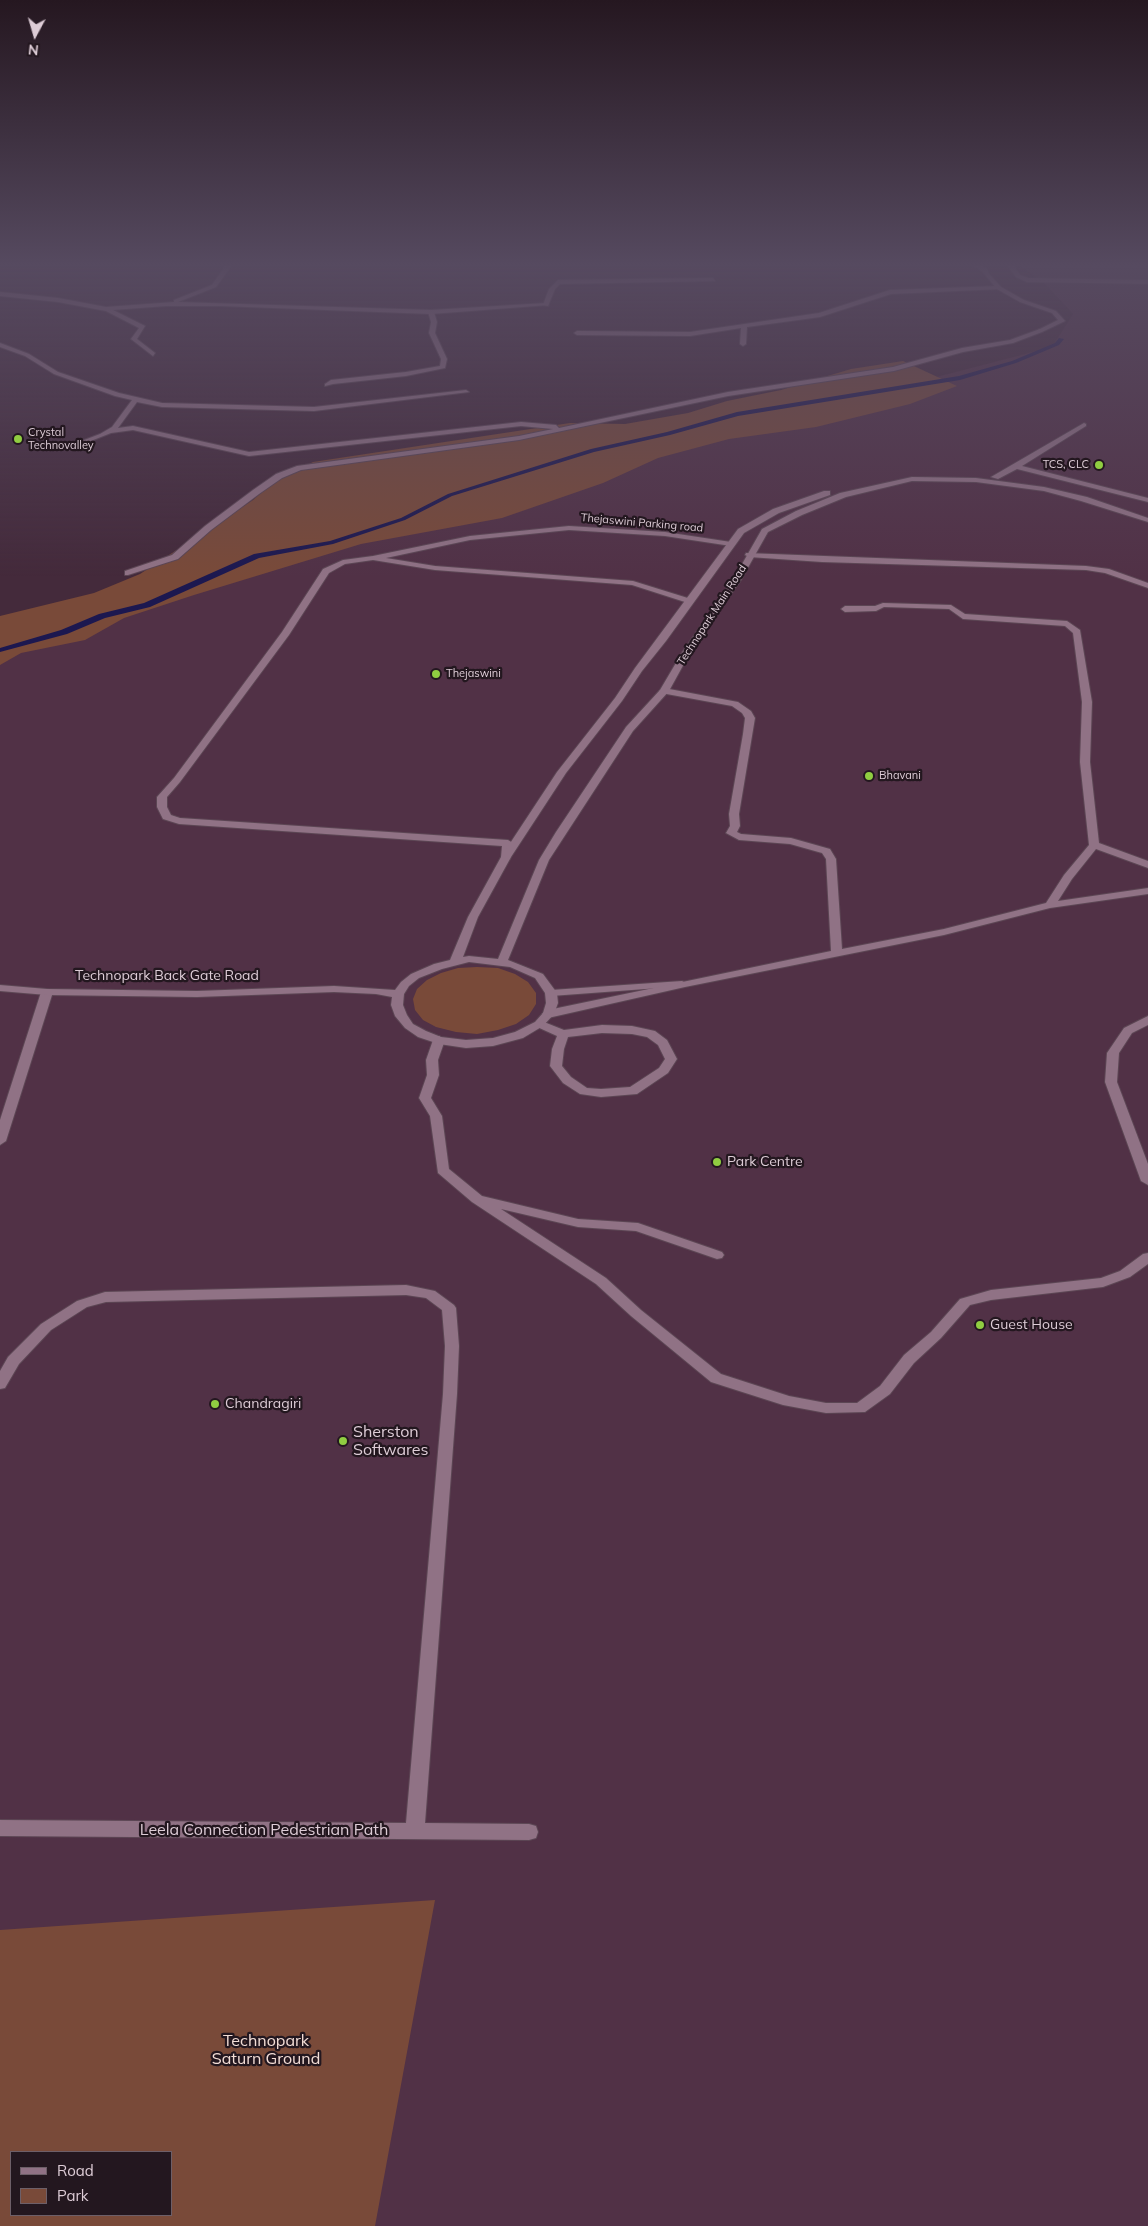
<!DOCTYPE html>
<html>
<head>
<meta charset="utf-8">
<style>
	body { margin:0 }
	#map { position:relative; width:1148px; height:2226px; overflow:hidden; background:#442a3b; font-family:Mulish,sans-serif }
	canvas { display:block }
	.legend { position:absolute; left:10px; top:2151px; width:162px; height:65px; box-sizing:border-box; background:#23171f; border:1px solid #6d5f68; margin:0; padding:6px 9px; list-style:none; font-size:15px; color:#ddccd6 }
	.legend li { display:flex; align-items:center; gap:10px; height:25px }
	.legend b { width:25px; border:1px solid #6d5f68 }
	.north { position:absolute; left:10px; top:10px; width:50px; height:50px; -webkit-text-stroke:4px #23171f; paint-order:stroke; rotate:186deg; font-size:14px; font-weight:700; line-height:20px; text-align:center; color:#ddccd6 }
	.north::after { content:''; display:block; margin:auto; width:18px; height:22px; background:#ddccd6; clip-path:polygon(50% 0,100% 100%,50% 72%,0 100%) }
</style>
</head>
<body>
<div id="map">
<canvas width="1148" height="2226"></canvas>
<ul class="legend">
<li><b style="height:6px;background:#907285"></b>Road</li>
<li><b style="height:14px;background:#794a39"></b>Park</li>
</ul>
<div class="north">N</div>
</div>
<script>
const ctx = document.querySelector('canvas').getContext('2d');
ctx.lineJoin = 'round';
function fill(path, color) {
  ctx.fillStyle = color;
  ctx.fill(path, 'evenodd');
}
function poly(rows) {
  const path = new Path2D();
  for (const r of rows) {
    path.moveTo(r[0], r[1]);
    for (let i = 2; i < r.length; i += 2) path.lineTo(r[i], r[i + 1]);
  }
  return path;
}
function stroke(path, color, width, dash) {
  ctx.strokeStyle = color;
  ctx.lineWidth = width;
  ctx.lineCap = dash ? 'butt' : 'round';
  ctx.setLineDash(dash || []);
  ctx.stroke(path);
}
function label(font, color, halo, rows, align = 'center') {
  ctx.font = font + ' Mulish,sans-serif';
  ctx.lineWidth = 4.5;
  ctx.setLineDash([]);
  ctx.textBaseline = 'middle';
  ctx.strokeStyle = halo;
  ctx.fillStyle = color;
  for (const [text, x, y, turn = 0] of rows) {
    ctx.save();
    ctx.translate(x, y);
    ctx.rotate((+turn || 0) * Math.PI / 180);
    ctx.textAlign = isNaN(turn) ? turn : align;
    if (halo) ctx.strokeText(text, 0, 0);
    ctx.fillText(text, 0, 0);
    ctx.restore();
  }
}
fill(poly([
	[1019,265,1148,265,1148,2226,0,2226,0,638,574,471,1052,347,1073,314,1045,284],
	[11,2152,171,2152,171,2215,11,2215]
]), '#513146');
fill(poly([
	[903,361,957,386,910,404,816,427,729,439,658,458,603,483,502,518,361,544,194,595,124,618,85,640,21,653,0,665,0,616,94,593,140,574,253,500,275,480,313,462,570,423,625,424,688,413,727,401,781,390,851,369],
	[477,967,498,968,515,974,528,982,536,993,536,1004,529,1015,516,1024,498,1030,477,1034,456,1032,436,1027,423,1020,415,1010,413,999,417,989,427,980,441,973,458,968],
	[435,1900,375,2226,0,2226,0,1930],
	[11,2152,171,2152,171,2215,11,2215]
]), '#794a39');
fill(poly([
	[1059,338,1064,339,1059,345,1016,363,960,380,738,416,670,435,594,452,452,496,405,520,333,544,259,558,150,607,105,618,67,634,0,652,0,648,61,630,99,614,144,603,254,554,330,541,401,518,448,494,591,449,667,432,737,412,959,376,1012,361,1055,343,1059,338]
]), '#1c1850');
const service = poly([
	[713,278,715,281,560,284,555,289,548,306,543,305,549,289,558,280,713,278],
	[999,286,1001,289,891,294,820,317,747,327,746,344,743,346,740,344,741,328,690,336,577,335,574,333,577,331,690,332,819,313,890,290,999,286],
	[431,310,434,312,437,322,435,333,447,359,445,368,406,376,333,384,325,386,325,384,331,380,406,372,440,366,441,359,429,333,431,322,428,312,431,310],
	[1040,329,1042,332,1013,343,963,352,894,371,728,396,519,440,301,470,282,478,259,494,211,530,178,559,128,575,125,575,125,571,172,555,205,526,253,490,276,474,297,466,519,436,553,429,521,426,249,456,133,430,111,433,68,450,66,449,66,447,100,434,112,427,132,400,115,396,54,374,25,356,0,347,0,343,29,354,58,372,119,393,162,403,314,407,466,390,469,392,314,411,162,407,137,402,118,428,133,426,249,452,521,422,556,425,559,428,728,392,893,367,962,348,1010,340,1040,329],
	[1084,423,1086,424,1086,426,1022,466,1148,498,1148,502,1017,469,998,479,991,477,1084,423],
	[682,981,688,984,686,986,551,996,545,993,551,990,682,981]
]);
const minor = poly([
	[226,265,232,265,216,287,178,302,431,310,546,303,549,305,431,314,221,306,166,306,113,310,145,326,137,339,155,353,153,356,131,339,139,328,106,311,58,302,0,296,0,292,58,298,106,307,174,302,174,300,212,285,226,265],
	[972,265,979,265,987,269,989,274,1001,287,1024,300,1056,311,1065,321,1042,332,1038,332,1038,330,1058,320,1052,313,1020,302,997,289,982,271,972,265],
	[1007,265,1013,265,1020,275,1028,278,1148,280,1148,284,1027,282,1016,277,1007,265],
	[569,526,665,532,731,542,735,544,731,546,665,536,569,530,470,540,386,558,435,566,633,581,691,599,692,601,688,603,632,585,435,570,373,560,345,564,329,573,289,635,180,782,167,797,167,807,171,815,180,818,508,840,513,843,510,859,506,860,501,857,502,846,179,824,163,819,157,807,157,797,174,778,282,632,323,569,343,560,373,556,470,536,569,526],
	[746,553,1086,566,1109,569,1148,583,1148,588,1105,573,1086,570,822,562,749,557,745,555,746,553],
	[883,603,951,605,965,614,1067,621,1080,630,1092,702,1090,762,1099,843,1148,861,1148,868,1096,849,1072,879,1058,901,1148,888,1148,894,1050,908,944,935,685,987,548,1018,544,1016,542,1014,544,1012,548,1010,831,951,826,859,822,853,790,844,739,840,726,833,730,826,729,814,743,734,745,718,742,713,732,706,661,693,659,691,664,688,738,702,751,711,755,718,739,814,740,826,737,832,741,834,791,838,830,849,836,859,842,949,944,929,1046,903,1064,875,1089,845,1080,762,1082,702,1073,633,1065,626,963,619,949,609,884,607,876,611,845,612,841,609,845,606,875,606,883,603],
	[47,989,53,992,6,1141,0,1145,0,1120,41,992,47,989],
	[1148,1016,1148,1025,1132,1033,1119,1053,1117,1082,1148,1164,1148,1185,1141,1181,1105,1082,1107,1053,1124,1028,1148,1016],
	[539,1020,564,1030,602,1025,632,1026,655,1031,667,1040,677,1059,668,1073,637,1094,601,1097,580,1094,563,1083,550,1066,552,1049,557,1036,535,1026,533,1024,539,1020],
	[602,1033,632,1034,647,1037,658,1045,665,1059,659,1068,630,1087,601,1089,587,1088,571,1077,562,1066,564,1049,568,1037,602,1033],
	[439,1036,445,1040,438,1060,439,1075,431,1098,442,1116,449,1169,482,1196,578,1219,638,1223,722,1252,724,1255,722,1258,717,1259,636,1231,578,1227,501,1209,606,1278,641,1310,721,1374,789,1396,826,1403,857,1403,880,1386,904,1355,931,1332,960,1299,991,1290,1101,1278,1120,1271,1143,1254,1148,1253,1148,1264,1130,1277,1103,1287,991,1300,970,1305,941,1338,914,1363,890,1394,865,1412,826,1413,783,1405,711,1382,631,1316,596,1284,472,1202,438,1173,430,1116,419,1098,427,1075,426,1060,433,1040,439,1036],
	[406,1285,435,1291,454,1305,456,1308,459,1346,457,1394,425,1823,529,1824,536,1826,538,1832,536,1838,529,1840,0,1836,0,1820,406,1823,443,1394,445,1346,442,1310,426,1298,406,1295,106,1302,87,1307,51,1330,19,1364,5,1388,0,1389,0,1371,8,1357,41,1324,77,1301,105,1292,406,1285]
]);
const tertiary = poly([
	[912,477,976,478,1044,487,1087,497,1148,518,1148,522,1081,501,1044,491,976,482,912,481,846,497,802,515,768,532,741,580,691,651,669,691,633,731,549,860,508,960,543,974,557,993,558,1003,554,1014,543,1026,523,1038,493,1046,466,1048,439,1044,418,1037,405,1028,395,1016,391,1005,392,997,376,994,334,992,197,997,47,995,0,991,0,985,47,989,197,991,334,986,395,990,401,982,411,974,434,964,450,960,468,917,501,857,557,772,615,698,635,668,738,529,773,509,824,491,830,491,830,495,779,513,744,533,666,641,642,671,622,701,566,773,511,857,478,917,463,957,469,956,498,959,539,860,556,832,626,727,660,690,683,651,733,580,762,529,796,511,840,493,912,477],
	[469,962,510,967,535,978,545,993,546,1003,543,1013,535,1022,515,1032,493,1038,466,1040,441,1037,426,1031,413,1024,407,1015,403,1005,404,994,409,986,419,978,442,969,469,962]
]);
stroke(service, '#5c4654', 2);
stroke(minor, '#5c4654', 2);
stroke(tertiary, '#5c4654', 2);
fill(service, '#907285');
fill(minor, '#907285');
fill(tertiary, '#907285');
const sky = ctx.createLinearGradient(0, 0, 0, 577);
sky.addColorStop(0, '#251720');
sky.addColorStop(0.46, '#564a60');
sky.addColorStop(1, '#564a6000');
ctx.fillStyle = sky;
ctx.fillRect(0, 0, 1148, 577);
for (const [x, y, r, color] of [
	[18,439,5,"#90cd41"],
	[1099,465,5,"#90cd41"],
	[436,674,5,"#90cd41"],
	[869,776,5,"#90cd41"],
	[717,1162,5,"#90cd41"],
	[980,1325,5,"#90cd41"],
	[215,1404,5,"#90cd41"],
	[343,1441,5,"#90cd41"]
]) {
  const dot = new Path2D();
  dot.arc(x, y, r, 0, 2 * Math.PI);
  ctx.fillStyle = color;
  ctx.fill(dot);
  stroke(dot, '#23171f', 2);
}
label('11px', '#ddccd6', '#23171f', [
	["Crystal",28,433],
	["Technovalley",28,446],
	["TCS, CLC",1089,465,"right"],
	["Thejaswini",446,674],
	["Bhavani",879,776]
], 'left');
label('11px', '#ddccd6', '#23171f', [
	["Thejaswini Parking road",642,523,5],
	["Technopark Main Road",712,615,-57]
]);
label('14px', '#ddccd6', '#23171f', [
	["Technopark Back Gate Road",167,976]
]);
label('14px', '#ddccd6', '#23171f', [
	["Park Centre",727,1162],
	["Guest House",990,1325],
	["Chandragiri",225,1404]
], 'left');
label('16px', '#ddccd6', '#23171f', [
	["Sherston",353,1432],
	["Softwares",353,1450]
], 'left');
label('16px', '#ddccd6', '#23171f', [
	["Leela Connection Pedestrian Path",264,1830]
]);
label('16px', '#f3ddd6', '#23171f', [
	["Technopark",266,2041],
	["Saturn Ground",266,2059]
]);
</script>
</body>
</html>
